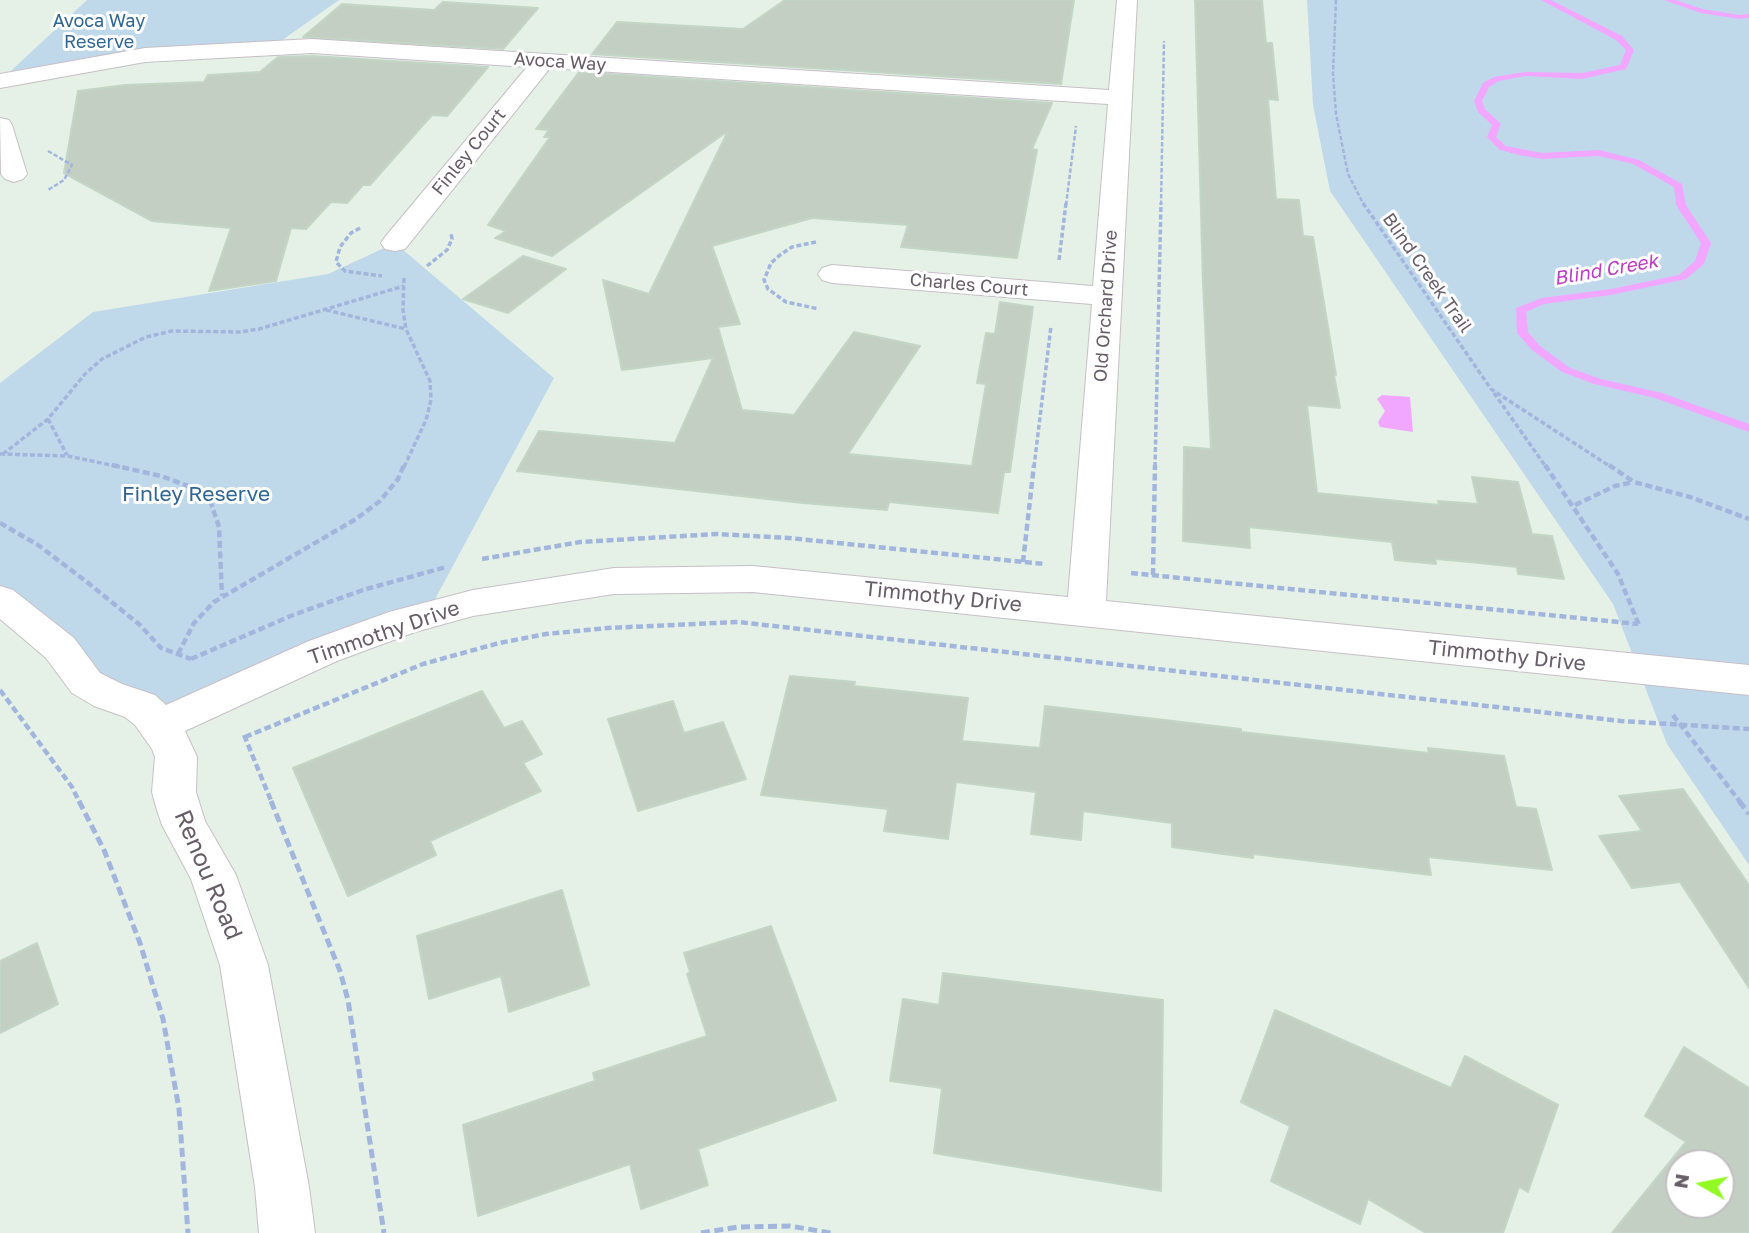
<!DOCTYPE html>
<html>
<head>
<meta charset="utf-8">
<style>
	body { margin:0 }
	#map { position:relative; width:1749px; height:1233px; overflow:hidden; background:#e5f1e7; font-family:"Golos Text",sans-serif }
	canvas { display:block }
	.north { position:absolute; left:1665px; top:1149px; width:70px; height:70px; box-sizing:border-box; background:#fff; border:2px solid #c2bec2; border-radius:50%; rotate:279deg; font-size:19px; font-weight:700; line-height:28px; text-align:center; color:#675d67 }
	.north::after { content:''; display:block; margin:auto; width:24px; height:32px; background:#92f923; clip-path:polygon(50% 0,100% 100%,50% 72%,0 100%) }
</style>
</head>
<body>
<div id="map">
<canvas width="1749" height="1233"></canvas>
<div class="north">N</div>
</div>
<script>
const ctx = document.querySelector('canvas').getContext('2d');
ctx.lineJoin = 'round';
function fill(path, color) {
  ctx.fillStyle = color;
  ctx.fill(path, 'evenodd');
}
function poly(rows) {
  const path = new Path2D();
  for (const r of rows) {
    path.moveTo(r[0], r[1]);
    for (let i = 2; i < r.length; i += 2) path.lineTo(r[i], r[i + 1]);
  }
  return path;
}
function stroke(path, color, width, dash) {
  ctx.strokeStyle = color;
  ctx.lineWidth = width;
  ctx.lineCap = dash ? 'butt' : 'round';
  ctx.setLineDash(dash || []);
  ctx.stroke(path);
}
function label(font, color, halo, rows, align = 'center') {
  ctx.font = font + ' "Golos Text",sans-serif';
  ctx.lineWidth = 6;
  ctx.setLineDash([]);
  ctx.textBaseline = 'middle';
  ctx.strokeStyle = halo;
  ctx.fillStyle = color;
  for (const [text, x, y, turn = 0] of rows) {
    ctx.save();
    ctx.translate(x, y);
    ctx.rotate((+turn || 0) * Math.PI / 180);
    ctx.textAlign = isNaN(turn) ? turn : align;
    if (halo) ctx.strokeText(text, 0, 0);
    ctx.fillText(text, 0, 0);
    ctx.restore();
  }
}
fill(poly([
	[87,0,339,0,274,46,217,49,0,81],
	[1307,0,1749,0,1749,865,1667,744,1613,604,1330,191,1313,105],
	[395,243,554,378,426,616,159,725,0,601,0,383,93,312,328,274]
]), '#c0d9ea');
fill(poly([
	[1382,395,1410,397,1413,432,1380,427,1378,422,1385,411,1377,399]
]), '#f1a7ff');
fill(poly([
	[1541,0,1551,0,1622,36,1634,50,1626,69,1582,79,1525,76,1499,81,1489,87,1482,101,1485,109,1501,124,1496,137,1506,146,1542,153,1599,150,1639,160,1682,184,1686,205,1711,243,1704,264,1686,279,1611,295,1544,304,1526,312,1528,332,1540,346,1570,368,1601,379,1662,393,1749,424,1749,432,1655,398,1594,384,1562,372,1532,350,1517,333,1516,308,1542,298,1611,289,1679,275,1695,261,1701,243,1676,205,1674,187,1633,164,1599,156,1542,159,1519,155,1500,150,1487,137,1492,125,1478,112,1474,101,1483,83,1494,77,1525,72,1582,73,1620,65,1626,50,1616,40,1541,0],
	[1664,0,1676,0,1702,9,1740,15,1749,14,1749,18,1740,19,1701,13,1664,0]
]), '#f1a7ff');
const building = poly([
	[785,0,1074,0,1061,84,592,54,617,22,743,29,785,0],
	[1195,0,1262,0,1266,43,1272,43,1278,100,1268,99,1276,199,1299,200,1303,236,1313,237,1336,375,1334,375,1340,408,1307,405,1317,493,1439,505,1438,501,1478,504,1472,477,1518,482,1532,534,1552,536,1564,579,1518,574,1517,567,1470,562,1435,559,1436,564,1395,560,1392,542,1249,527,1250,548,1183,541,1184,447,1211,449,1203,284,1195,0],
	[443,2,538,8,503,49,303,37,342,4,434,10,443,2],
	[312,56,488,67,447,116,432,115,370,185,363,185,347,203,331,202,306,229,291,228,276,281,209,291,231,228,152,221,64,173,78,91,125,85,204,82,208,75,260,72,278,57,312,56],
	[579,72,1052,103,1032,149,1037,150,1017,258,901,247,908,225,812,218,712,246,740,324,718,327,742,410,794,415,854,332,920,346,848,454,972,466,986,384,977,383,986,333,995,334,1000,302,1033,307,1010,472,1004,472,998,513,889,502,887,510,803,503,517,471,539,431,675,443,713,358,622,370,603,280,649,294,728,131,552,256,495,238,506,231,488,225,550,137,544,137,549,130,536,129,579,72],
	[523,256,566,269,508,313,463,299,523,256],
	[790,676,855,682,854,686,968,698,962,741,1040,748,1045,706,1241,729,1241,732,1429,753,1428,748,1504,756,1516,807,1536,809,1552,870,1428,857,1431,875,1253,854,1253,858,1172,847,1172,823,1083,811,1081,840,1031,834,1036,792,956,782,948,839,884,831,888,809,761,795,790,676],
	[482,691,504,728,522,721,542,754,523,763,541,791,430,841,436,855,348,896,293,768,482,691],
	[673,701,684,733,723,722,746,779,638,811,608,719,673,701],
	[1683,789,1749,885,1749,988,1680,882,1632,888,1599,836,1642,831,1619,796,1683,789],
	[562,890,589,985,509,1012,501,976,429,999,417,936,562,890],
	[771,926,836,1100,698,1149,708,1185,641,1209,630,1164,478,1216,463,1125,595,1081,593,1073,707,1036,687,974,690,972,684,953,771,926],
	[37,943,58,1004,0,1033,0,961,37,943],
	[943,973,1163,1000,1161,1191,934,1153,942,1088,890,1081,903,999,939,1005,943,973],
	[1275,1010,1451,1088,1465,1056,1558,1105,1528,1192,1519,1187,1503,1233,1426,1233,1368,1199,1360,1224,1271,1181,1290,1126,1241,1102,1275,1010],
	[1684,1047,1749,1088,1749,1233,1612,1233,1686,1142,1645,1116,1684,1047],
	[1679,1163,1721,1163,1721,1205,1679,1205,1679,1163]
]);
fill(building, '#c4cfc4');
stroke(building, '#c3d6c5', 2);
const minor = poly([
	[1117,0,1137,0,1106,601,1749,665,1749,695,753,592,614,594,473,616,415,632,337,661,185,731,197,757,196,792,205,821,236,875,268,965,309,1187,315,1233,259,1233,255,1187,220,965,191,879,162,825,156,807,152,792,155,757,152,749,135,725,125,717,94,706,72,693,46,658,0,619,0,586,13,590,74,638,100,673,122,684,155,695,166,705,309,641,389,612,473,590,614,568,753,566,1068,597,1092,304,832,283,822,280,818,274,822,268,832,265,1093,286,1108,104,550,68,405,249,395,251,385,249,381,243,385,237,527,67,312,53,145,62,0,88,0,74,145,48,312,39,1109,90,1117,0],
	[0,118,9,120,12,125,27,174,23,179,14,182,5,179,1,174,0,118]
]);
stroke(minor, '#c7bfc7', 2);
stroke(poly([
	[1336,0,1333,74,1336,114,1348,174,1364,205],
	[48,151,72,165,64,180,48,190],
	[1066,205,1076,126],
	[1161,205,1164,41]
]), '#a2b6dd', 2.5, [4.5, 2]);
stroke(poly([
	[1363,203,1491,389,1611,467],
	[360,228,351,233,340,247,336,262,345,271,382,276],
	[816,242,792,247,780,255,771,263,764,280,768,289,786,302,819,309],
	[1059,260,1066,203],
	[427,266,447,250,452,239,451,233],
	[326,310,406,329],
	[1494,393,1546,467],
	[48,419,67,455],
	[0,454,68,456,120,467],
	[3,454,48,419,85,374,102,359,146,337,172,331,240,332,259,329,404,286],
	[404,467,426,420,431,400,430,381,406,329,403,310,404,276],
	[1034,467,1051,326],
	[1155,467,1161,203]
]), '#a2b6dd', 3.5, [5, 2.5]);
stroke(poly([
	[112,465,161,476,191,487,211,503,219,527,222,596],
	[1545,465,1618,574,1639,625],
	[1609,465,1634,482,1690,497,1749,519],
	[1575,505,1615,486,1633,482],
	[0,523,38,545,87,582,140,625,161,648,191,659],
	[482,559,580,542,717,534,789,538,1044,564],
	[1023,562,1034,465],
	[1131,573,1638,624],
	[1153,575,1155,465],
	[178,654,194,623,214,602,356,519,380,501,398,479,404,465],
	[191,659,293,615,363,590,446,567],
	[0,690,72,787,80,803],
	[1673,715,1741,803],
	[244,735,272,803],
	[245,737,423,664,499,643,546,634,608,628,738,622,1621,721,1749,729]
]), '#a2b6dd', 4.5, [7, 3.5]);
stroke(poly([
	[79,801,104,850,140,943,163,1019,179,1109,188,1233],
	[271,801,340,971,348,1000,384,1233],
	[1739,801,1749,814],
	[701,1233,738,1227,790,1226,831,1233]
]), '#a2b6dd', 5, [9, 4.5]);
fill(minor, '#fff');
label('18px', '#306693', '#fff', [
	["Avoca Way",99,21],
	["Reserve",99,42]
]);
label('18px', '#675d67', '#fff', [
	["Avoca Way",560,62,4],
	["Finley Court",469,152,-51],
	["Blind Creek Trail",1427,273,55],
	["Charles Court",969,285,5],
	["Old Orchard Drive",1106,306,-86]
]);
label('italic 19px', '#ba3bc6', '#fff', [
	["Blind Creek",1606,270,-10]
]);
label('21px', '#306693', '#fff', [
	["Finley Reserve",196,494]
]);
label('21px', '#675d67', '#fff', [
	["Timmothy Drive",943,597,6],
	["Timmothy Drive",384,633,-19],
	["Timmothy Drive",1507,656,6]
]);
label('24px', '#675d67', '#fff', [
	["Renou Road",208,875,67]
]);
</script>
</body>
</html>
